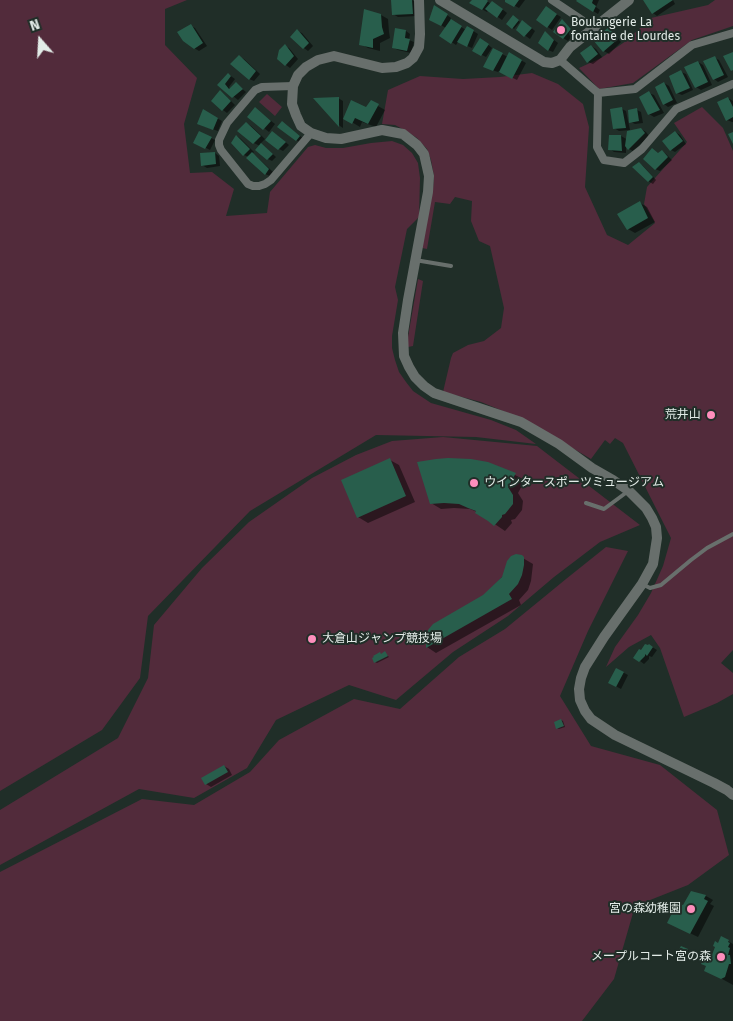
<!DOCTYPE html>
<html>
<head>
<meta charset="utf-8">
<style>
	body { margin:0 }
	#map { position:relative; width:733px; height:1021px; overflow:hidden; background:#202e28; font-family:"Fira Sans",sans-serif }
	canvas { display:block }
	.north { position:absolute; left:15px; top:15px; width:50px; height:50px; -webkit-text-stroke:4px #202e28; paint-order:stroke; rotate:341deg; font-size:14px; font-weight:700; line-height:20px; text-align:center; color:#e2ebe7 }
	.north::after { content:''; display:block; margin:auto; width:18px; height:22px; background:#e2ebe7; clip-path:polygon(50% 0,100% 100%,50% 72%,0 100%) }
</style>
</head>
<body>
<div id="map">
<canvas width="733" height="1021"></canvas>
<div class="north">N</div>
</div>
<script>
const ctx = document.querySelector('canvas').getContext('2d');
ctx.lineJoin = 'round';
function fill(path, color) {
  ctx.fillStyle = color;
  ctx.fill(path, 'evenodd');
}
function poly(rows) {
  const path = new Path2D();
  for (const r of rows) {
    path.moveTo(r[0], r[1]);
    for (let i = 2; i < r.length; i += 2) path.lineTo(r[i], r[i + 1]);
  }
  return path;
}
function stroke(path, color, width, dash) {
  ctx.strokeStyle = color;
  ctx.lineWidth = width;
  ctx.lineCap = dash ? 'butt' : 'round';
  ctx.setLineDash(dash || []);
  ctx.stroke(path);
}
function label(font, color, halo, rows, align = 'center') {
  ctx.font = font + ' "Fira Sans","Noto Sans JP",sans-serif';
  ctx.lineWidth = 4;
  ctx.setLineDash([]);
  ctx.textBaseline = 'middle';
  ctx.strokeStyle = halo;
  ctx.fillStyle = color;
  for (const [text, x, y, turn = 0] of rows) {
    ctx.save();
    ctx.translate(x, y);
    ctx.rotate((+turn || 0) * Math.PI / 180);
    ctx.textAlign = isNaN(turn) ? turn : align;
    if (halo) ctx.strokeText(text, 0, 0);
    ctx.fillText(text, 0, 0);
    ctx.restore();
  }
}
fill(poly([
	[0,0,187,0,165,9,165,45,197,78,184,124,190,173,212,172,234,189,226,216,267,213,270,192,308,147,315,145,326,148,343,148,371,143,392,141,403,145,412,153,418,163,420,178,419,217,407,229,395,287,398,300,392,336,392,348,395,360,399,372,406,382,413,391,431,403,491,420,516,430,536,444,476,437,376,435,250,511,148,616,140,678,102,730,0,791],
	[715,0,733,0,733,26,692,40,633,83,599,89,579,68,601,58,626,41,651,18,708,5],
	[532,73,558,84,583,104,589,127,585,187,607,235,628,245,655,223,644,204,647,187,687,142,674,123,702,107,723,128,733,151,733,650,721,663,733,673,733,694,717,703,684,717,660,648,651,635,629,647,606,667,615,647,638,615,651,593,663,566,671,538,623,443,615,438,610,444,605,440,591,459,525,420,481,402,443,392,451,358,453,353,468,345,484,341,501,328,504,308,490,246,479,241,471,221,472,201,455,197,450,204,435,202,427,249,422,248,433,189,434,176,431,160,427,149,417,138,408,132,395,125,382,124,388,90,420,76,463,79,500,77],
	[267,94,282,107,275,116,259,102],
	[418,279,423,281,413,346,408,347,408,337],
	[443,437,537,446,640,525,600,542,554,577,508,616,453,652,396,700,349,685,276,720,247,768,194,798,139,789,0,865,0,810,118,738,148,678,154,625,202,568,249,522,312,478,356,455,392,441],
	[606,547,628,551,588,631,560,696,591,746,660,765,717,810,729,855,688,885,635,906,614,979,582,1021,0,1021,0,872,142,799,194,805,250,772,279,740,354,699,400,709,459,657,505,629,566,579]
]), '#522b3b');
fill(poly([
	[392,0,412,0,417,3,417,16,398,17,393,14],
	[472,0,486,0,491,4,497,5,507,13,502,20,488,10,487,12,471,3,473,1],
	[507,0,525,0,519,8,506,1],
	[578,0,599,0,596,7,600,10,598,14,577,1],
	[647,0,673,0,675,4,657,16,653,13],
	[546,8,561,17,552,30,538,20],
	[439,9,451,18,450,20,466,30,467,27,478,34,472,48,458,42,456,45,441,35,446,28,430,19],
	[381,15,388,19,389,32,390,38,380,43,380,51,368,48,361,44],
	[515,17,520,22,514,29,508,24],
	[562,21,575,32,568,41,563,38],
	[527,24,535,31,530,39,517,30],
	[191,26,195,28,207,46,199,51,194,48],
	[609,28,613,31,621,42,609,54,604,51,595,40],
	[396,29,406,31,410,34,409,40,414,42,411,53,398,50,394,48],
	[297,31,302,33,313,46,308,51,304,48],
	[545,33,558,43,553,52,548,50],
	[485,42,492,48,486,57,474,51],
	[285,46,289,48,298,59,290,68,286,65,279,58],
	[591,46,596,49,602,57,593,64,588,62],
	[494,50,508,57,510,54,526,63,517,80,499,71,498,72,489,69],
	[239,57,244,59,260,74,254,81,249,79],
	[715,58,719,60,728,77,718,82,714,79],
	[698,62,703,65,712,85,701,90,696,87],
	[681,72,686,74,693,90,682,95,677,93],
	[228,74,235,79,229,87,230,89,236,84,246,92,238,100,219,85],
	[664,83,669,86,677,103,668,107,664,104],
	[220,91,224,94,235,105,227,113,223,110,213,101],
	[649,93,654,95,664,113,654,117,649,114],
	[338,98,343,101,343,128,340,126,315,99],
	[728,98,733,101,733,122,732,122,727,120],
	[371,102,385,110,376,127,362,122,360,127,345,118,367,109],
	[256,109,275,124,269,132,249,116],
	[622,109,626,111,630,130,619,131,614,128],
	[637,110,641,112,643,123,635,124,631,122],
	[204,111,222,121,218,131,203,126],
	[282,122,304,139,301,143,296,140],
	[246,123,251,126,265,139,260,144,265,147,276,157,272,161,268,159,260,146,254,143],
	[641,129,646,132,649,136,633,151,629,149,626,145,626,153,614,152,610,149,621,136,628,140],
	[675,132,680,135,686,144,675,152,671,150],
	[277,135,289,145,283,151,279,149],
	[237,136,241,139,254,152,252,154,256,156,273,172,270,176,265,174,249,157,244,155],
	[211,138,215,140,210,150,195,142],
	[662,151,666,154,672,160,660,171,655,169,658,154],
	[215,153,219,156,220,166,207,168,202,165],
	[639,164,643,166,656,180,653,184,648,181],
	[640,203,647,207,655,222,635,233,628,229],
	[390,460,399,465,415,502,368,523,358,517],
	[487,463,515,475,525,480,518,493,523,501,522,510,515,519,511,520,512,523,505,531,477,512,470,509,454,508,441,509,431,503],
	[521,557,533,564,531,581,528,590,519,600,521,605,436,653,427,647,484,596],
	[649,645,657,650,652,657,649,656,649,659,644,664,635,657],
	[385,653,389,657,377,663,375,662,382,655],
	[617,669,628,675,621,689,610,683],
	[561,720,563,721,565,727,559,729,557,728],
	[224,766,229,769,232,775,211,787,206,784],
	[706,896,713,900,710,904,714,906,698,937,675,926,684,906],
	[728,941,733,944,733,985,706,970,719,944],
	[681,947,689,951,685,960,677,956]
]), '#0007');
fill(poly([
	[391,0,412,0,413,14,392,15],
	[472,0,487,0,488,1,482,10,469,3],
	[505,0,519,0,514,7,505,2],
	[577,0,593,0,592,3,596,6,593,12,576,1],
	[643,0,673,0,652,14],
	[492,1,503,9,497,18,485,9],
	[434,5,448,14,441,26,429,20],
	[546,6,557,14,547,28,536,20],
	[364,9,381,14,382,27,384,34,373,39,373,48,359,45],
	[513,15,519,20,512,29,506,24],
	[451,19,462,26,451,44,439,36],
	[562,19,571,29,563,39,553,32],
	[522,20,532,28,524,37,516,30],
	[191,24,203,43,194,49,183,41,177,32],
	[467,26,474,30,467,47,457,42],
	[609,27,618,39,603,52,593,40],
	[395,28,406,30,405,38,410,39,407,51,392,48],
	[297,29,309,43,303,49,290,37],
	[545,31,554,40,548,51,538,43],
	[480,38,489,44,481,56,472,51],
	[285,44,294,56,285,66,277,59,279,50],
	[591,45,598,54,587,63,580,53],
	[493,48,503,53,493,71,483,67],
	[509,52,522,60,512,79,499,72],
	[733,52,733,70,731,71,723,56],
	[239,55,256,71,249,80,230,64],
	[715,56,724,75,713,80,703,61],
	[698,61,708,82,695,88,684,67],
	[681,70,690,88,676,94,669,76],
	[228,73,231,76,225,84,229,89,236,82,243,89,232,98,217,85],
	[664,82,673,100,663,105,655,87],
	[220,90,231,101,222,111,211,101],
	[649,91,660,110,648,115,639,97],
	[339,97,339,127,313,98],
	[728,97,733,107,733,117,726,121,717,102],
	[351,100,366,107,371,100,379,104,368,124,355,118,352,124,343,119],
	[255,107,271,121,263,130,247,117],
	[622,107,626,128,613,129,610,109],
	[637,108,639,121,629,123,628,110],
	[203,109,218,118,213,130,197,124],
	[282,121,300,136,296,141,277,127],
	[246,122,261,136,253,144,237,131],
	[641,128,645,133,628,150,625,146,627,131],
	[199,131,212,137,205,149,193,143],
	[272,131,286,142,278,150,265,140],
	[675,131,683,141,670,151,662,141],
	[733,132,733,144,728,134],
	[236,135,250,149,243,156,231,143],
	[609,135,621,135,622,151,608,150],
	[261,143,273,154,267,160,255,150],
	[652,148,658,153,662,150,668,157,655,170,643,159],
	[215,152,216,164,201,166,200,153],
	[252,152,269,169,265,175,246,158],
	[639,162,653,177,648,182,632,167],
	[640,201,648,218,627,230,617,214],
	[390,458,406,496,357,518,341,480],
	[448,458,471,459,488,462,516,473,508,487,513,495,513,504,505,514,502,515,502,517,494,526,488,521,475,513,476,511,468,508,459,504,444,503,430,504,417,462,436,459],
	[516,554,522,555,524,557,524,565,522,575,518,584,509,594,512,599,426,648,426,636,428,630,433,624,483,595,502,577,507,561,511,556],
	[645,644,648,645,649,644,653,647,647,656,645,654,645,656,639,662,633,658,639,649,641,650],
	[385,651,388,656,374,663,372,658,374,657,373,656,380,652,381,654],
	[616,668,624,672,616,687,608,683],
	[561,719,564,726,556,729,554,722],
	[224,765,228,772,205,785,201,778],
	[691,891,706,895,704,899,708,901,690,934,667,923,677,903,683,905],
	[721,936,729,940,728,942,730,943,728,947,730,948,728,955,730,955,731,964,729,964,725,977,721,979,704,971,706,966,701,964,704,959,706,960,707,958,710,960,715,947,713,946,715,941,718,943],
	[681,946,688,949,682,960,675,956]
]), '#285e4c');
stroke(poly([
	[415,260,451,266],
	[586,503,604,509,627,492],
	[642,584,650,588,661,585,691,560,707,548,733,534]
]), '#686f6c', 4);
stroke(poly([
	[552,0,594,28],
	[560,60,598,93,635,89,692,45,733,33],
	[293,86,262,87,255,90,227,123,219,140,219,145,221,150,248,184,253,186,259,186,265,184,271,180,311,133],
	[598,93,597,147,604,160,624,163,642,149,676,109,733,84]
]), '#686f6c', 8);
stroke(poly([
	[419,0,420,34,419,47,413,58,407,63,396,67,382,68,334,56,318,60,306,67,298,75,293,86,292,104,296,115,301,126,311,133,326,138,341,139,382,130,403,134,417,145,424,154,429,176,428,192,408,300,403,333,404,356,409,367,415,377,424,386,434,393,521,422,559,444,592,468,613,480,629,491,646,508,652,518,656,527,657,538,653,564,642,584,604,637,585,667,581,678,579,689,580,700,585,711,591,719,615,735,714,783,727,790,733,795],
	[440,0,544,62,552,63,560,60,570,47,629,0]
]), '#686f6c', 10);
for (const [x, y, r, color] of [
	[561,30,5,"#fe8ebc"],
	[711,415,5,"#fe8ebc"],
	[474,483,5,"#fe8ebc"],
	[312,639,5,"#fe8ebc"],
	[691,909,5,"#fe8ebc"],
	[721,957,5,"#fe8ebc"]
]) {
  const dot = new Path2D();
  dot.arc(x, y, r, 0, 2 * Math.PI);
  ctx.fillStyle = color;
  ctx.fill(dot);
  stroke(dot, '#202e28', 2);
}
label('12px', '#e2ebe7', '#202e28', [
	["Boulangerie La",571,23],
	["fontaine de Lourdes",571,37],
	["荒井山",701,415,"right"],
	["ウインタースポーツミュージアム",484,483],
	["大倉山ジャンプ競技場",322,639],
	["宮の森幼稚園",681,909,"right"],
	["メープルコート宮の森",711,957,"right"]
], 'left');
</script>
</body>
</html>
